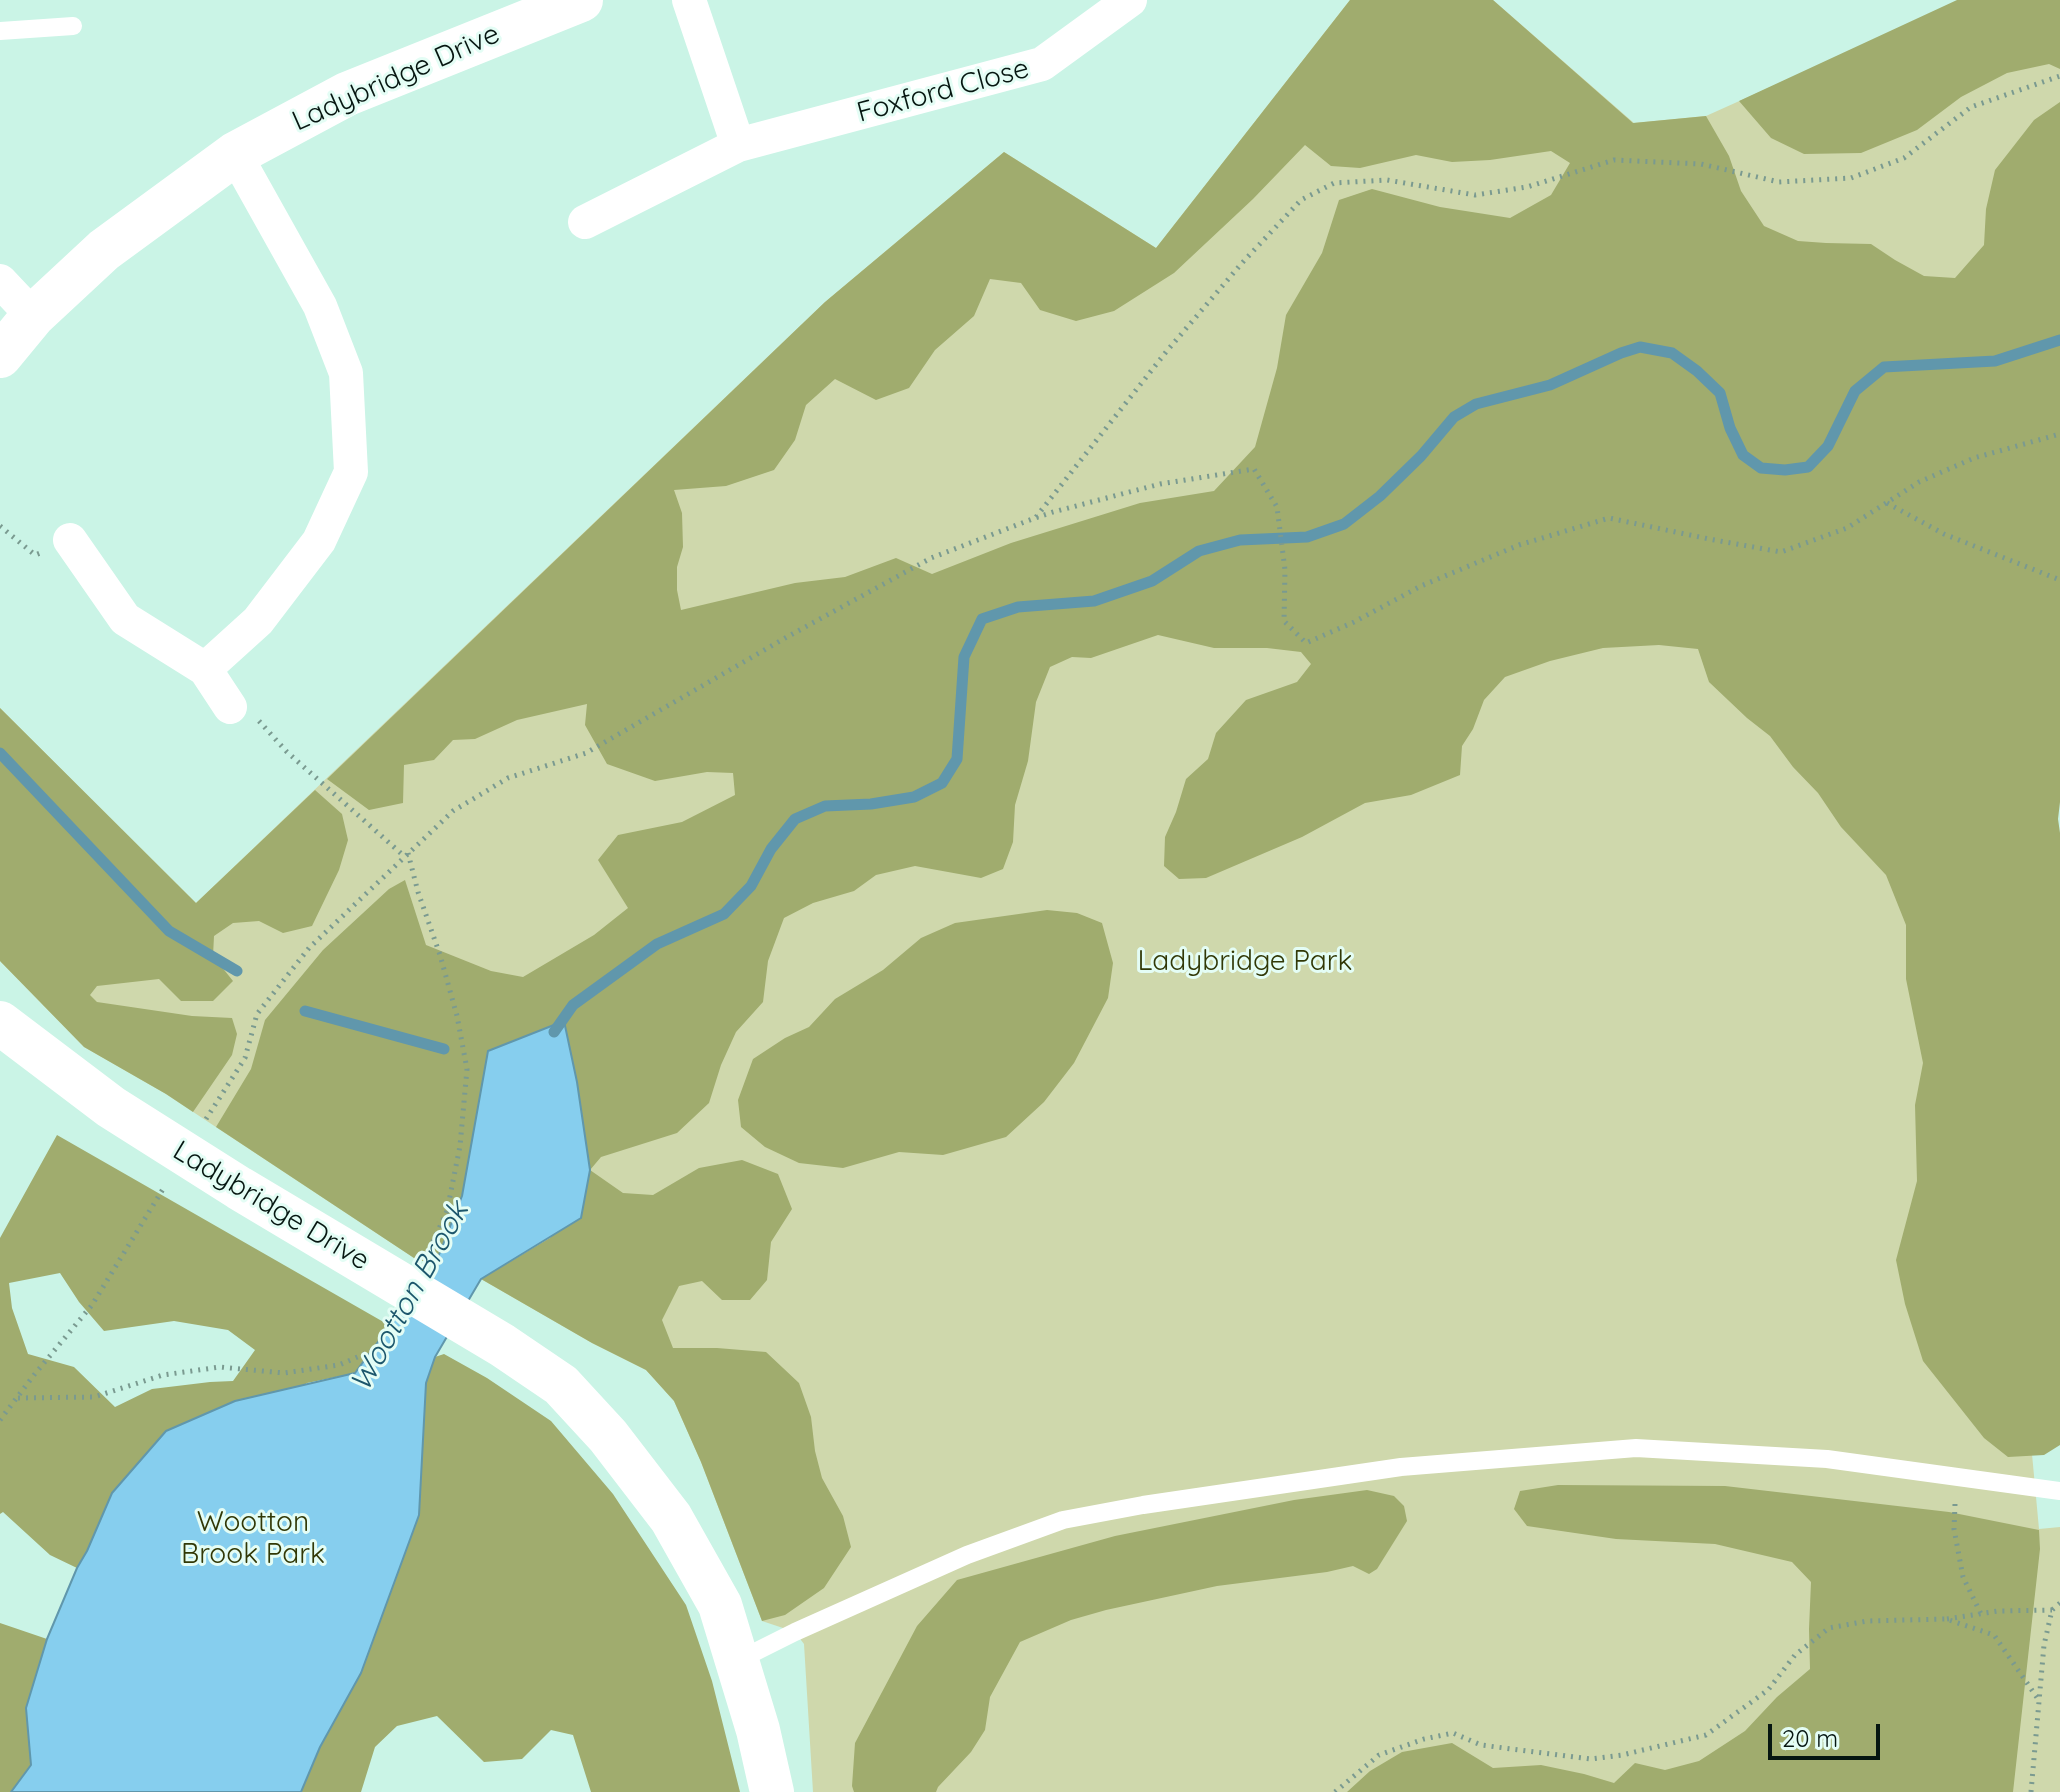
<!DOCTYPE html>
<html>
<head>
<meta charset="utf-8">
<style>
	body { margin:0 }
	#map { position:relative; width:2060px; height:1792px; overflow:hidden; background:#caf4e6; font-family:Quicksand,sans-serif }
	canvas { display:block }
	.scale { position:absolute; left:1768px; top:1724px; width:112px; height:36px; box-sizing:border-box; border:4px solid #061611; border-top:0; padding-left:10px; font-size:24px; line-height:28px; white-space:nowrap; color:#061611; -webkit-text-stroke:6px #e4fdf5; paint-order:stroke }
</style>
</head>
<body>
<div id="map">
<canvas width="2060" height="1792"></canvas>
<div class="scale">20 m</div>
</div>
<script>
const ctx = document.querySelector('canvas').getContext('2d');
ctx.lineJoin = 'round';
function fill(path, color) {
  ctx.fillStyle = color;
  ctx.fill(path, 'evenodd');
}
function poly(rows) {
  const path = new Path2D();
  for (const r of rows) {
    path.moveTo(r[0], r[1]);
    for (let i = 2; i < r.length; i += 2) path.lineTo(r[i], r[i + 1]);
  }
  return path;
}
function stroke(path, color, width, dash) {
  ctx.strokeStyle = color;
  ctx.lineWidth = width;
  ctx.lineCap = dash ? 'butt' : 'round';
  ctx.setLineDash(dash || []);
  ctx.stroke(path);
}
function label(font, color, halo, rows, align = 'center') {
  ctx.font = font + ' Quicksand,sans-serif';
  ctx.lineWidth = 6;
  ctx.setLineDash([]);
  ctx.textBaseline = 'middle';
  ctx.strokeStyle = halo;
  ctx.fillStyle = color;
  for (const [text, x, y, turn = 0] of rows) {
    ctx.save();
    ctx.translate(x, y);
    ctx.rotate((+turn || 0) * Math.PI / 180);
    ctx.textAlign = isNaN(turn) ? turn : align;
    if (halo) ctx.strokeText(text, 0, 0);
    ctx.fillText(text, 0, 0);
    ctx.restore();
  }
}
fill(poly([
	[1350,0,1493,0,1634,123,1706,116,1964,0,2060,0,2060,606,2009,1208,2039,1529,2060,1527,2060,1792,813,1792,804,1644,795,1632,762,1621,701,1462,674,1401,646,1370,592,1343,481,1279,414,1258,166,1094,84,1047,0,961,0,708,196,903,825,302,1004,152,1156,248]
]), '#cfd8ac');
fill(poly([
	[1350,0,1493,0,1633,123,1706,116,1729,156,1741,191,1764,226,1798,241,1826,243,1871,244,1895,260,1924,276,1955,278,1984,245,1986,209,1995,170,2034,120,2060,102,2060,802,2058,819,2060,833,2060,1445,2044,1455,2008,1457,1984,1438,1923,1361,1905,1304,1896,1260,1917,1181,1915,1105,1923,1063,1906,979,1906,925,1886,875,1841,827,1818,793,1793,767,1770,736,1747,718,1709,682,1698,649,1659,645,1603,648,1550,661,1505,677,1484,700,1473,729,1462,746,1460,775,1411,795,1365,803,1302,837,1206,878,1179,879,1164,866,1165,837,1176,812,1186,779,1208,759,1216,733,1246,700,1297,682,1311,664,1301,652,1267,648,1214,648,1158,635,1091,658,1072,657,1050,667,1036,702,1028,761,1015,805,1013,842,1003,869,981,878,915,866,876,875,854,891,813,903,784,918,768,961,763,1002,736,1032,721,1065,709,1103,677,1133,601,1157,590,1170,623,1193,653,1195,699,1168,742,1160,778,1174,792,1209,771,1242,767,1280,750,1300,722,1300,702,1281,679,1286,662,1320,673,1348,717,1348,766,1352,799,1383,811,1417,815,1451,822,1478,843,1516,851,1547,824,1588,785,1615,762,1621,701,1462,674,1401,646,1370,592,1343,481,1279,550,1238,590,1170,577,1082,560,1023,488,1051,462,1196,435,1265,414,1258,216,1127,251,1069,265,1020,323,950,389,889,405,880,426,945,491,971,523,977,594,935,628,908,598,860,618,835,682,822,735,795,733,773,707,772,655,781,607,764,585,725,587,704,517,720,475,739,453,740,434,760,404,765,403,803,369,810,327,779,825,302,1004,152,1156,248],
	[1305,145,1331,166,1360,168,1416,155,1452,162,1490,160,1551,151,1570,163,1551,195,1510,218,1440,207,1372,189,1339,200,1322,253,1286,315,1277,368,1255,447,1214,491,1140,503,1011,543,932,574,896,558,845,577,795,583,681,610,677,590,677,567,683,547,682,513,674,490,726,486,774,470,795,440,806,405,835,379,876,400,909,388,935,350,974,316,990,279,1021,283,1040,310,1076,321,1114,311,1174,273,1253,199],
	[1957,0,2060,0,2060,69,2049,64,2007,73,1961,97,1917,130,1861,153,1804,154,1771,138,1739,101],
	[0,708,196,903,315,790,342,814,348,840,339,870,312,926,283,933,259,921,233,923,214,936,213,956,233,981,213,1001,181,1001,159,979,97,986,90,995,97,1002,192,1016,232,1018,237,1034,232,1055,193,1112,166,1094,84,1047,0,961],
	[1047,910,1077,913,1102,923,1113,963,1108,998,1074,1063,1044,1102,1006,1137,943,1155,899,1152,843,1168,799,1163,765,1147,741,1127,738,1100,753,1059,785,1038,809,1027,835,999,883,970,921,938,955,923],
	[57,1135,394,1328,355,1373,307,1383,87,1552,77,1568,50,1555,3,1512,0,1514,0,1238],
	[60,1273,79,1302,104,1331,174,1321,228,1330,255,1350,233,1381,210,1382,152,1389,115,1407,74,1367,28,1354,12,1308,9,1283],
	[444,1354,487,1378,551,1421,613,1494,686,1605,712,1681,740,1792,591,1792,573,1735,551,1730,522,1759,484,1762,437,1716,397,1726,375,1747,361,1792,301,1792,419,1515,426,1383,435,1357],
	[1558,1485,1725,1486,1949,1512,2039,1530,2040,1549,2013,1792,1347,1792,1370,1771,1402,1752,1452,1743,1493,1768,1541,1765,1584,1774,1614,1783,1635,1763,1665,1770,1699,1761,1745,1731,1777,1697,1810,1669,1809,1629,1811,1582,1792,1562,1715,1544,1616,1539,1527,1526,1514,1509,1520,1491],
	[1367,1490,1394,1496,1404,1506,1407,1521,1377,1569,1369,1574,1353,1566,1327,1572,1217,1586,1106,1610,1071,1620,1020,1642,990,1697,985,1730,971,1752,938,1787,936,1792,854,1792,852,1786,855,1743,917,1626,957,1580,1115,1536,1294,1500],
	[0,1623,47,1639,26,1708,31,1765,11,1792,0,1792]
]), '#a0ac6e');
const water = poly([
	[564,1021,577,1082,590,1170,581,1218,481,1279,435,1357,426,1383,419,1515,361,1673,320,1747,301,1792,11,1792,31,1765,26,1708,47,1639,77,1568,87,1551,112,1493,166,1431,235,1401,355,1373,435,1265,462,1196,488,1051,564,1021]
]);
fill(water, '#86ceee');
stroke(water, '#6097ac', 2);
stroke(poly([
	[0,753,169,931,237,971],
	[305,1011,444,1049],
	[554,1032,573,1005,657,944,724,914,751,886,771,849,795,819,825,806,871,804,914,797,942,783,957,759,964,657,982,619,1018,607,1094,601,1152,581,1199,551,1240,540,1307,537,1344,524,1380,496,1421,456,1454,417,1476,404,1550,385,1621,353,1640,347,1672,353,1697,371,1720,393,1730,428,1743,455,1761,468,1785,470,1808,467,1828,446,1855,391,1884,367,1995,361,2060,340]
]), '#6097ac', 11);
stroke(poly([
	[1887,503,1944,534,2060,580],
	[1036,517,1166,352,1242,263,1301,200,1334,183,1387,180,1475,195,1527,187,1614,160,1701,164,1779,182,1851,178,1904,158,1971,107,2060,76],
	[0,526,35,555,40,553],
	[259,721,287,752,404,856],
	[408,853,418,892,440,955,457,1016,467,1069,460,1146,447,1211,430,1248],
	[206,1119,245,1058,257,1014,309,948,453,811,508,778,586,753,787,637,931,558,1035,518,1053,512,1160,484,1254,469,1277,507,1285,570,1284,621,1306,643,1354,622,1421,586,1519,545,1609,518,1709,539,1781,552,1847,528,1919,482,1974,458,2060,434],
	[18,1398,94,1397,163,1375,220,1367,284,1373,339,1365,383,1346],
	[0,1420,34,1375,92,1305,163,1189],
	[1955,1504,1954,1529,1963,1577,1981,1614],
	[1947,1619,1998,1611,2052,1610],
	[1335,1792,1379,1755,1424,1739,1453,1733,1481,1745,1590,1759,1622,1755,1706,1735,1768,1690,1795,1655,1829,1628,1867,1621,1946,1619,1994,1635,2038,1699],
	[2031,1792,2044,1645,2052,1610,2060,1603]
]), '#7a9a90', 5, [2, 6]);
stroke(poly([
	[0,31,73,26],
	[737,1661,795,1632,967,1555,1063,1520,1143,1505,1401,1467,1636,1448,1827,1459,2060,1491]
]), '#fff', 18);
stroke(poly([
	[689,0,738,145],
	[585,222,738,145,1042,64,1130,0],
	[0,281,33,316],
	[70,540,125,619,205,669,258,621,319,541,351,472,346,373,320,306,235,154],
	[205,669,230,707]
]), '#fff', 34);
stroke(poly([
	[0,356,33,316,104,250,235,154,347,94,581,0],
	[0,1023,111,1107,239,1188,502,1345,561,1385,608,1436,671,1518,720,1605,758,1730,772,1792]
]), '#fff', 44);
label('28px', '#061611', '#e4fdf5', [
	["Ladybridge Drive",396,78,-24],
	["Foxford Close",943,91,-15],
	["Ladybridge Drive",271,1206,31]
]);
label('28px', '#313806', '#e4fdf5', [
	["Ladybridge Park",1245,962],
	["Wootton",253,1523],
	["Brook Park",253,1555]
]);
label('italic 30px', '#1c566c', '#e4fdf5', [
	["Wootton Brook",410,1297,-61]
]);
</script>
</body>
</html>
